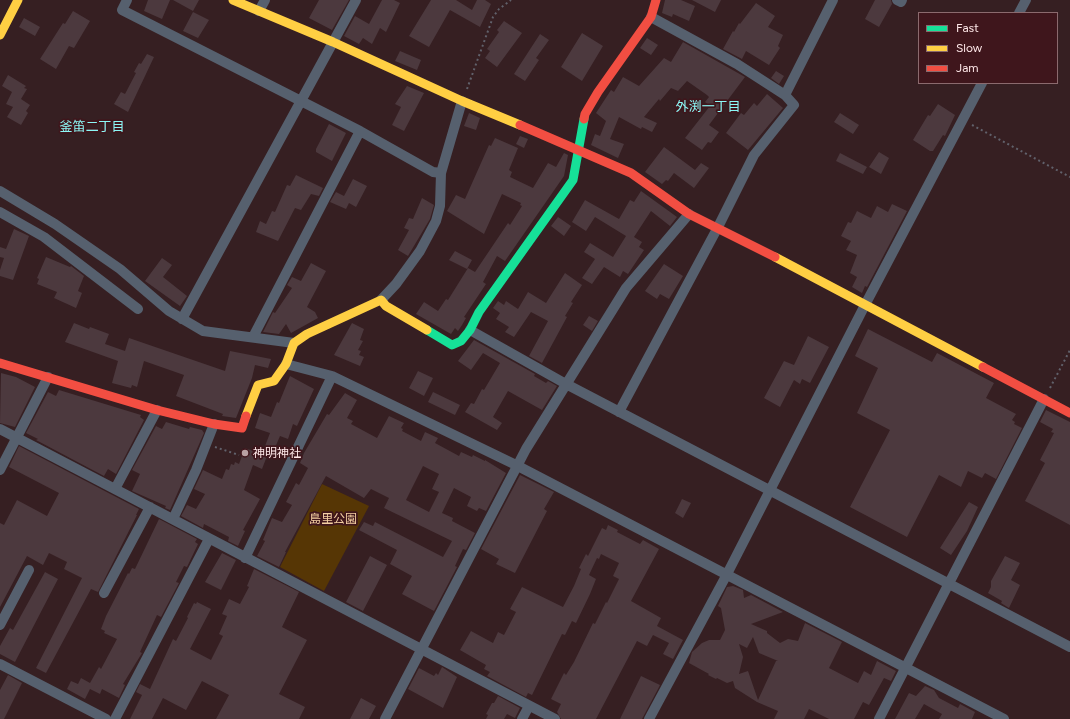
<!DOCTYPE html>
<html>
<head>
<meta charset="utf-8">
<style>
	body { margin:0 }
	#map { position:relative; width:1070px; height:719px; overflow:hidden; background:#361f22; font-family:Figtree,sans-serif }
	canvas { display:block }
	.legend { position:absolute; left:918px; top:12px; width:140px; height:72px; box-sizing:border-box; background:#3f161c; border:1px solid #8b6a6e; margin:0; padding:5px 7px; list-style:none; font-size:12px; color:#fee7e8 }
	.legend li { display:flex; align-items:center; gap:8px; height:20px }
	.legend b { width:20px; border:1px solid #8b6a6e }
</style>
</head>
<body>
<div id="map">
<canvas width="1070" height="719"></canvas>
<ul class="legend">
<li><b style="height:5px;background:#16e098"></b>Fast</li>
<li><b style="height:5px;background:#ffcf43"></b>Slow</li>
<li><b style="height:5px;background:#f24e42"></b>Jam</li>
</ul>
</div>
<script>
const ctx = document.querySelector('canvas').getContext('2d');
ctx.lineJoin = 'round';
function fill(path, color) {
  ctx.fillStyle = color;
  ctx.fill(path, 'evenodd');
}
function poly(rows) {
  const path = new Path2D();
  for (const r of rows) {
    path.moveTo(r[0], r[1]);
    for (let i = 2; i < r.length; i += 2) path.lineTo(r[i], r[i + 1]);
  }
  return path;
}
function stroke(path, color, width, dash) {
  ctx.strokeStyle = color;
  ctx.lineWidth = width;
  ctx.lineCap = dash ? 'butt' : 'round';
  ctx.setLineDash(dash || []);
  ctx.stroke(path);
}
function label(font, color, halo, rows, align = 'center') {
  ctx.font = font + ' Figtree,"Noto Sans JP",sans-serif';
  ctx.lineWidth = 3.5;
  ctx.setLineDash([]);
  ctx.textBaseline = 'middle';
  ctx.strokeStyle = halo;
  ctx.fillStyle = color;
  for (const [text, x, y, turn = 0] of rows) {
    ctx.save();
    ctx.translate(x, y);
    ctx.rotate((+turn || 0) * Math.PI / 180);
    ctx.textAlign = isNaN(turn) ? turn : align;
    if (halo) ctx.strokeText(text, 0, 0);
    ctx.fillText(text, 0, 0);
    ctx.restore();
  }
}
fill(poly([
	[322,484,369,506,324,591,280,567]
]), '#563605');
fill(poly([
	[148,0,170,0,162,19,144,11],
	[173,0,199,0,193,11],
	[319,0,349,0,332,30,309,18],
	[382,0,394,0,400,3,386,32,380,28,372,44,363,38,359,44,344,36,355,16,369,24],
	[431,0,456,0,472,10,477,0,485,0,491,4,480,27,450,10,429,47,409,36],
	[665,0,681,0,695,6,689,21,673,14,672,17,662,13],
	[692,0,721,0,715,12],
	[875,0,891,0,892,4,879,27,865,19],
	[756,3,775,16,768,27,783,35,778,46,780,48,769,65,746,51,742,59,723,49,733,31,734,32,739,23,740,24],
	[73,11,90,21,74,48,69,46,56,69,40,59,63,23,65,24],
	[193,12,209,20,198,38,183,31],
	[24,18,40,27,35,36,19,27],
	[504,21,522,33,497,67,485,58,490,51,487,49,499,32,497,30],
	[582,33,603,46,582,81,561,67],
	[540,34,549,40,536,58,539,60,525,81,514,74],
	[647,38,658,45,651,55,640,48],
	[683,42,745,77,709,125,719,132,711,143,708,142,702,150,685,138,710,106,705,102,709,97,707,95,687,81,678,91,671,88,660,101,659,99,644,117,657,123,652,132,642,127,641,129,619,117,610,139,624,144,618,158,591,145,595,134,600,136,606,121,596,113,611,90,614,92,623,77,639,86,664,58,671,62],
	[400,51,421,60,417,70,395,61],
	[147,54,154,57,128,112,114,104,121,92,125,94,136,73,134,72,139,63,141,64],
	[776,71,784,76,779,84,771,78],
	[8,75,26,86,24,88,27,89,21,99,30,105,26,111,28,113,21,125,7,117,13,107,6,104,12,92,2,86],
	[407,86,424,93,404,131,392,125,401,107,395,104],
	[767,94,783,108,748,150,726,133,741,113,744,115,754,103,757,106],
	[938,104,955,115,945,136,943,135,933,151,930,151,913,140,928,115,930,116],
	[469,113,480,118,476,130,464,126],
	[840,113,859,125,853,134,834,122],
	[329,124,346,133,332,161,316,152,316,149],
	[520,136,528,139,524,148,516,144],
	[495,138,518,148,509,170,512,172,510,177,533,188,548,163,556,167,564,153,568,155,564,176,505,261,497,256,483,282,486,284,464,317,466,318,462,325,458,331,455,328,451,334,416,314,424,302,438,311,446,299,448,300,468,268,475,272,508,223,510,225,522,206,520,205,521,203,502,194,484,234,447,211,456,195,465,199,489,145,491,146],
	[664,147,695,170,701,163,709,168,694,188,674,173,668,181,666,180,662,184,645,172],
	[879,152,889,158,881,174,869,167],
	[840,153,867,167,863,174,836,161],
	[296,175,323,188,319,196,311,194,301,210,295,208,278,241,256,232,260,221,266,224,272,211,275,212,287,185,290,186],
	[353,179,367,186,356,207,349,203,346,209,330,202,336,192,344,196],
	[641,191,677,217,670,226,651,211,634,237,642,242,639,247,644,250,628,274,623,271,620,277,604,267,592,284,582,278,595,259,584,252,590,243,613,257,626,236,595,217,586,231,572,222,585,200,619,219,630,200,634,202],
	[422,198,434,205,430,219,408,256,398,250,409,230,404,228,409,218,413,219],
	[892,204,907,211,867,287,865,286,862,293,852,287,857,277,850,273,857,255,846,250,851,241,841,236,848,222,851,223,857,211,871,218,877,206,888,212],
	[558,217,571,226,564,236,551,226],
	[14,229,29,236,13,280,0,276,0,270,4,258,0,257,0,247,6,249],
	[455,251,472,260,467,269,449,260],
	[46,257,70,267,71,266,84,276,78,291,82,293,76,308,54,298,57,292,37,284,39,279,37,278],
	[162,258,172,265,163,277,187,296,180,306,145,281],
	[311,263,326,271,307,307,315,312,318,318,291,333,286,324,279,334,263,332,273,312,275,313,292,288,287,285,292,277,301,281],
	[664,264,683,276,669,299,660,294,657,299,645,291],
	[565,273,582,285,571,302,573,303,565,316,567,317,542,363,529,356,548,321,531,312,514,337,505,332,509,327,496,319,500,313,493,308,498,301,504,305,506,301,518,309,528,292,546,303],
	[589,316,598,321,592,331,583,325],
	[74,323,89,329,90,327,109,334,105,344,125,351,129,338,225,371,230,351,271,359,268,368,255,365,252,378,236,418,222,416,223,414,176,396,184,375,144,361,137,387,132,385,131,388,112,383,118,361,65,342],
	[352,323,364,329,360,340,363,341,358,350,361,351,359,355,364,357,360,366,334,355],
	[868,329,932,362,937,353,994,383,986,398,1016,414,1012,420,1015,422,1014,424,1022,428,996,479,985,473,982,478,968,471,961,487,939,475,907,537,850,507,890,430,857,413,878,368,855,356],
	[808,336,829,347,810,383,802,379,800,384,794,380,780,407,764,398,784,361,794,365],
	[474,340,535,374,534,376,546,383,548,381,557,386,542,410,508,391,493,417,502,423,497,430,465,412,471,403,474,404,482,389,484,390,500,363,483,353,471,370,458,361],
	[418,371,433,378,424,396,409,388],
	[1,373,16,377,35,387,15,427,0,423],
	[290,376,314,389,297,426,293,424,288,439,280,436,271,457,262,454,270,433,255,428,260,413,271,417,277,402,279,403],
	[59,390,141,415,140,417,144,420,116,474,108,469,104,476,36,440,38,439,26,433,48,392,56,396],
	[433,392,460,405,455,415,428,402],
	[345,393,357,400,347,418,353,421,351,424,377,438,389,416,404,423,401,428,403,429,402,431,421,441,425,432,438,438,435,443,459,456,461,452,472,457,473,455,485,461,485,460,506,473,486,511,479,508,477,511,467,506,471,497,454,488,442,513,453,518,452,521,475,533,466,550,463,549,455,566,457,567,434,611,402,594,412,576,390,564,397,550,359,530,364,522,373,526,375,522,443,557,452,541,384,508,389,498,371,489,364,498,326,476,285,552,286,552,279,567,257,556,265,541,263,540,272,518,282,522,292,505,286,502,296,483,299,485,308,468,300,463,304,453,327,414,329,415],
	[423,466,439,474,432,489,439,492,429,512,406,500],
	[1046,410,1070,422,1070,525,1025,501,1045,463,1040,460,1054,433,1051,432,1053,429,1040,422],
	[166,422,189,429,190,427,202,430,204,433,170,510,165,508,166,506,132,491,140,474,132,470,156,426,162,429],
	[19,446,139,509,136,515,137,515,98,592,91,589,46,673,36,668,82,578,64,569,67,562,49,553,43,565,27,556,0,607,0,523,4,525,17,500,47,516,59,493,9,467],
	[245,448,267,456,262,469,253,465,244,490,260,499,243,530,245,531,238,546,228,541,229,537,204,524,203,528,181,516,187,505,196,509,205,494,194,489,203,470,222,479,226,469,229,470,231,464,234,465,235,462,239,464],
	[520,475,554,492,544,509,547,511,515,573,496,564,499,559,481,549],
	[682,499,691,503,683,518,675,513],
	[969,502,978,507,967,531,951,555,940,548],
	[159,519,197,539,195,542,198,544,187,567,184,566,176,582,179,583,161,617,157,615,140,652,142,653,123,684,125,685,119,698,102,689,100,694,90,689,85,699,67,689,71,681,78,684,81,678,90,683,99,667,101,669,117,639,104,633,105,631,101,629,106,616,128,573,129,574,132,568,135,569],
	[608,525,618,530,617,532,640,544,643,540,659,549,631,601,661,618,657,626,683,640,673,659,663,654,669,643,653,635,647,646,637,641,596,719,561,719,557,712,561,704,551,699,564,673,566,675,574,662,593,623,595,624,606,602,607,603,619,579,613,576,619,563,601,554,599,559,597,558,589,575,596,579,590,594,576,623,572,621,565,635,562,634,532,695,528,693,526,697,487,676,490,672,484,669,486,665,460,650,471,631,493,643,498,632,504,635,516,612,510,609,522,587,563,607,574,586,581,569,579,568,586,554,588,556,602,528,606,530],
	[222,553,236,560,221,590,205,582],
	[370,556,387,565,363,611,346,602],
	[1005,556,1020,563,1011,580,1020,585,1009,608,1001,603,1002,601,988,593,991,587,991,581],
	[254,569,299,592,282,627,307,640,279,694,305,707,299,719,216,719,229,695,202,681,186,710,163,698,152,719,130,719,142,695,136,692,140,684,150,689,173,639,176,641,188,618,187,617,194,603,196,604,197,602,211,609,190,649,211,660,223,636,219,634,227,616,222,614,229,599,240,604,249,587,247,586],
	[45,572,58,579,15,662,0,654,0,646,10,628,13,630],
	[733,586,743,590,744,598,751,595,783,612,751,624,767,631,767,633,780,643,788,639,798,641,805,623,842,642,829,668,858,683,864,671,871,675,877,661,896,671,891,681,884,678,869,705,863,702,854,719,829,719,809,709,804,719,774,719,778,711,757,702,735,688,733,681,727,683,717,678,716,679,708,675,709,674,689,663,692,652,702,643,709,640,720,640,725,630,721,608,718,606,727,587],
	[753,637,759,653,778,661,776,661,758,700,748,671,739,674,743,657,739,644,747,648],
	[442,667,457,677,443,708,408,689,419,668,434,676,436,673,438,675],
	[8,675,22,683,4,719,0,719,0,690],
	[641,676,660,685,658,689,642,719,620,719],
	[925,686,934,690,939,698,958,708,960,704,975,712,972,719,939,719,942,714,924,704,915,719,895,719,909,693,916,696],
	[498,696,520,708,515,718,507,714,504,719,486,719,488,715,486,714,492,703,494,703],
	[361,698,376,706,369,719,350,719]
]), '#4c393e');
stroke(poly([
	[467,89,493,17,499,9,511,0],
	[972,125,1070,177],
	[1050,388,1070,350],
	[215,447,239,455]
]), '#61616b', 2, [2, 3]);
stroke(poly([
	[127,0,122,10,360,131],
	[897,0,901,2,902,0],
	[259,11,265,0],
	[1019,13,1026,0],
	[785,95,833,0],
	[0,191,55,224,120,269,169,311,203,331,294,343],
	[0,212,44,237,138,309],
	[381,300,396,284,420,251,436,221,440,206,441,173,462,101],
	[182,319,356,0],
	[470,330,566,384,1070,647],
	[253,337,360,131,433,172,441,173],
	[286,364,332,376,516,465,1004,719],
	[619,412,718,227,754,155,794,105,785,95,737,64,651,17],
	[0,429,555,719],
	[0,470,48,377],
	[115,489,157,410],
	[173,519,196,470,214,424],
	[245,558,332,376],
	[104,593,150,507],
	[0,625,29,570],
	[0,664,106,719],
	[115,719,209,539],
	[385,719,526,449,626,288,689,214],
	[522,719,529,706],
	[649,719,726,576,865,305,982,83],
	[879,719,1044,399]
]), '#56606e', 10);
stroke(poly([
	[427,330,452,345,461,341,470,330,479,312,573,180,584,119]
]), '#16e098', 9);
stroke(poly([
	[233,0,333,42,462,101,520,125],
	[0,35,18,0],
	[775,257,983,367],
	[246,416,258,385,274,381,286,364,294,343,307,334,381,300,386,306,427,330]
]), '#ffcf43', 9);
stroke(poly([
	[584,119,585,114,598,92,651,17,656,0],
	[520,125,631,173,689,214,775,257],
	[0,363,157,410,214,424,242,428,246,416],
	[983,367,1070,413]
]), '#f24e42', 9);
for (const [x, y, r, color] of [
	[245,453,4,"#b8a1a3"]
]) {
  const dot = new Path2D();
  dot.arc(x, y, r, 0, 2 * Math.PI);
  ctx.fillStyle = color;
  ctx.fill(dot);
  stroke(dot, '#3f161c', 1.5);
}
label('12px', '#fee7e8', '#3f161c', [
	["神明神社",253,453]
], 'left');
label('12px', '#f4d0a2', '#3f161c', [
	["島里公園",333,519]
]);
label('13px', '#8cf8f6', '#3f161c', [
	["外渕一丁目",708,107],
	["釜笛二丁目",92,127]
]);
</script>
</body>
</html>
